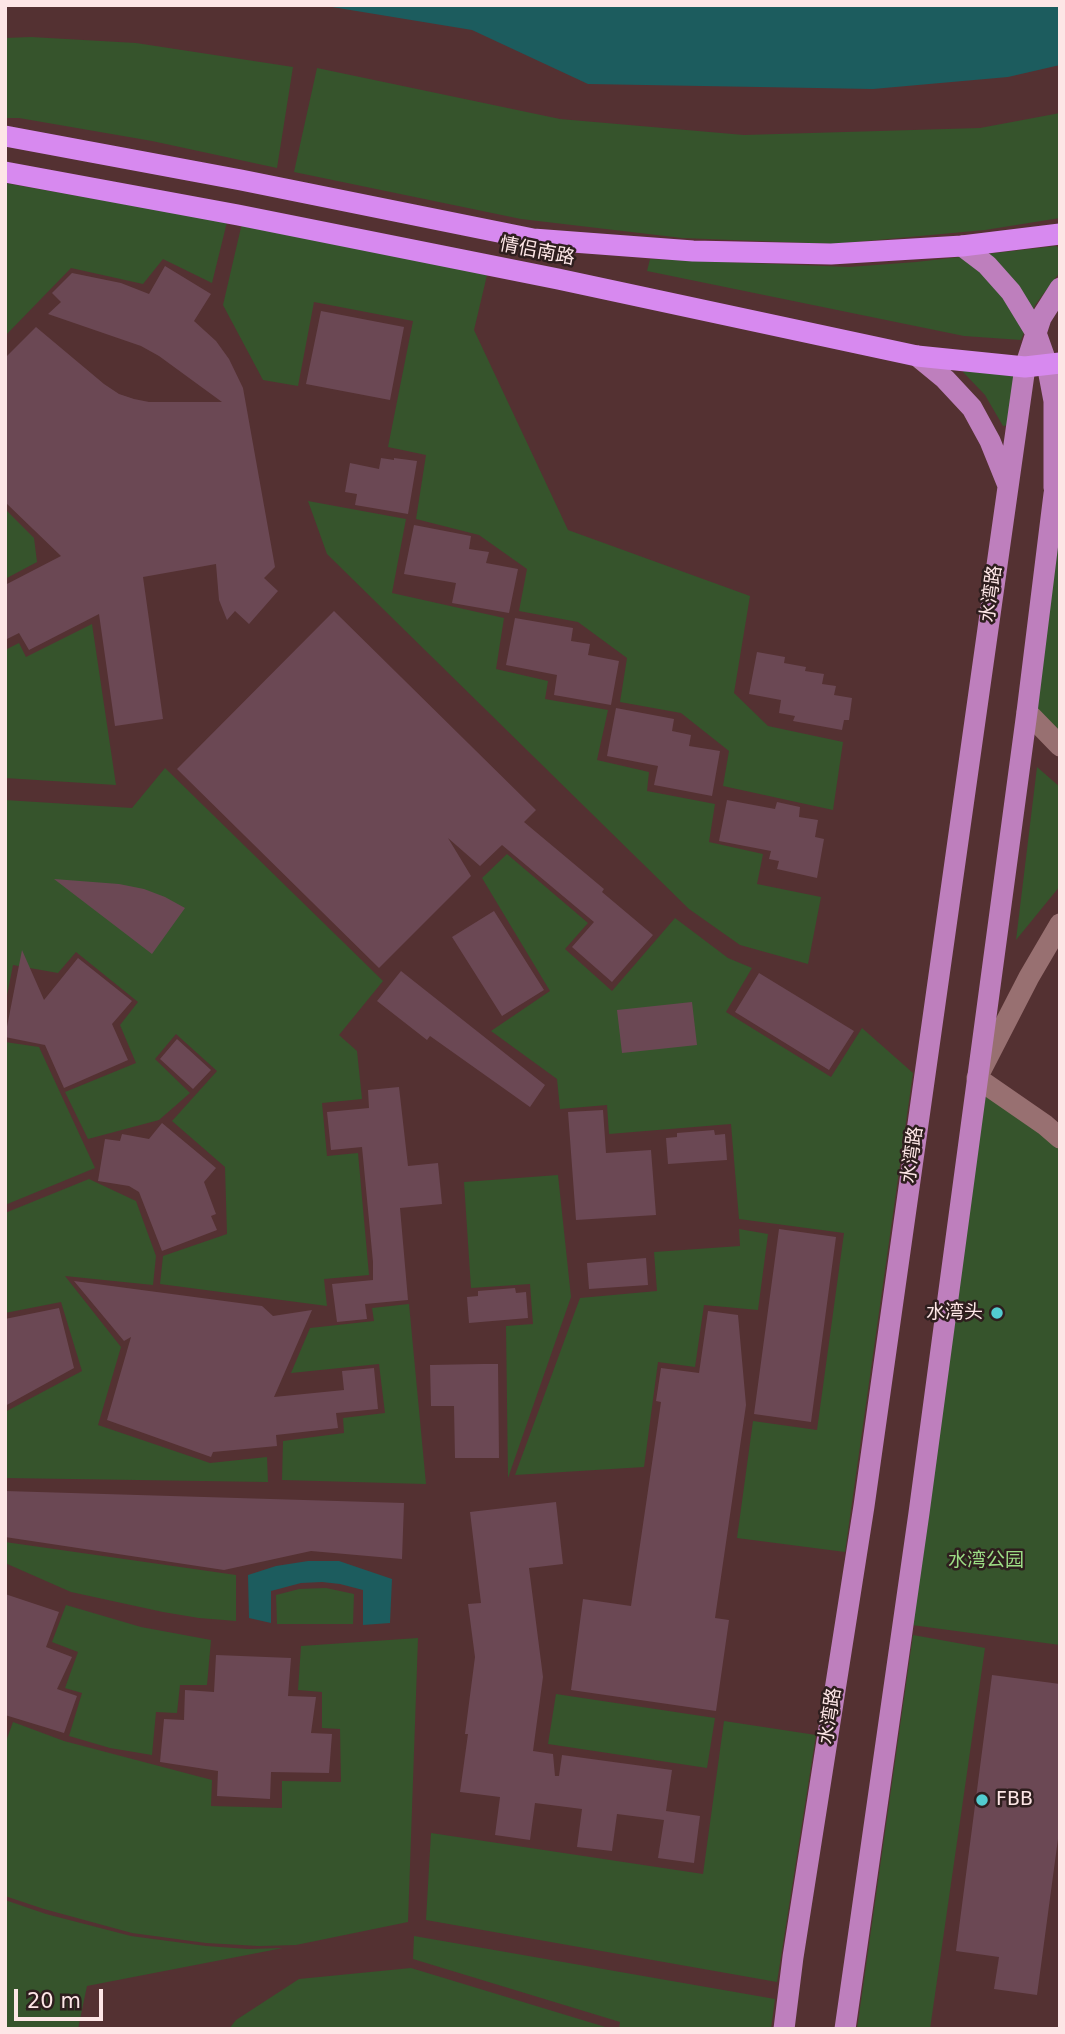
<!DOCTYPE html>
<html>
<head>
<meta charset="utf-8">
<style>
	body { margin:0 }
	#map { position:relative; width:1065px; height:2034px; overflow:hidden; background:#543132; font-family:"DejaVu Sans",sans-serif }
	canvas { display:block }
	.frame { position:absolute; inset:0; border:7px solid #fde6e6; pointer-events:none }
	.scale { position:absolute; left:14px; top:1989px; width:89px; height:32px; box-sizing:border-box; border:4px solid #fde6e6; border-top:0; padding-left:9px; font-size:21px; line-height:24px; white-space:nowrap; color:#fde6e6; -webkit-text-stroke:5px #2e1e1e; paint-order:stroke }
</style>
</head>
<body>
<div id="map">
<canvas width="1065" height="2034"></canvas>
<div class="frame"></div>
<div class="scale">20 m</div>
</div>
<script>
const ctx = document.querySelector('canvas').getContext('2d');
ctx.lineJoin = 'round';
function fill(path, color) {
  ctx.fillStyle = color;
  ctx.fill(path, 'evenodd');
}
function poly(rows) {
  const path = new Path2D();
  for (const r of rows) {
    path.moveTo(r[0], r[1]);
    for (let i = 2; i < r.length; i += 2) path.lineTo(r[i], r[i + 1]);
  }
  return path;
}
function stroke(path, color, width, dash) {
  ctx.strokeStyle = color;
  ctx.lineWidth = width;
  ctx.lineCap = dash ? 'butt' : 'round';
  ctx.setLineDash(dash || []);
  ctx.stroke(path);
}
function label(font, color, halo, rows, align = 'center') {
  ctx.font = font + ' "DejaVu Sans","Noto Sans SC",sans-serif';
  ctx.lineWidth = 5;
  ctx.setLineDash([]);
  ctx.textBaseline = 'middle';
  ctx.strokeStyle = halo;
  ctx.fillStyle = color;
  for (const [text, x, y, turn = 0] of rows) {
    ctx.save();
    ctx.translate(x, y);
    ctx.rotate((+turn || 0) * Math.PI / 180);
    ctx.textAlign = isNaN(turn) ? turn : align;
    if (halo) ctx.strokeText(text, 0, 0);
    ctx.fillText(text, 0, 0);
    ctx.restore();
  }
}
fill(poly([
	[31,37,136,43,293,67,277,168,152,141,19,118,5,118,5,38],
	[317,68,560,119,744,135,980,128,1060,113,1060,218,985,230,834,244,682,238,521,219,294,172],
	[5,183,227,222,212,283,163,259,143,284,71,268,5,336],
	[242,223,488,271,474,330,568,530,750,596,734,693,768,726,843,742,833,810,723,786,729,751,681,713,620,702,627,658,578,622,519,611,527,569,479,535,416,519,426,455,388,447,413,321,314,302,298,386,263,380,223,305],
	[1056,246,1060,249,1060,272,1035,305,1021,340,964,336,647,271,650,259,849,267,916,262],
	[965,366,1013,372,1018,378,1009,425,1003,426,985,395,963,372],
	[1060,481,1060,746,1028,712],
	[308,501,406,519,392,593,504,618,496,669,548,681,545,699,608,710,597,760,649,772,647,791,715,804,709,842,763,854,757,884,821,897,808,964,740,945,689,909,327,554],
	[5,509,34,538,37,562,5,579],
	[92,624,116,785,5,778,5,650,19,643,26,657],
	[1037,767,1060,787,1060,886,1016,940],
	[165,768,383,981,339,1035,357,1051,362,1099,322,1103,327,1156,358,1153,369,1275,324,1279,327,1306,160,1284,163,1256,227,1234,225,1167,172,1121,217,1071,176,1034,155,1059,190,1093,159,1120,88,1139,65,1092,136,1063,120,1025,138,1002,76,952,58,973,13,965,5,1005,5,800,132,808],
	[507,854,588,923,565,949,612,991,675,918,728,958,752,968,726,1012,831,1077,862,1028,913,1073,845,1552,737,1538,753,1421,817,1430,844,1233,739,1219,731,1124,609,1134,607,1105,560,1109,557,1079,491,1031,550,991,482,878],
	[5,1042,39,1047,95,1168,5,1205],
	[977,1079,1060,1139,1060,1645,904,1624],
	[558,1175,571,1297,508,1478,506,1326,533,1324,530,1284,471,1288,464,1182],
	[89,1179,136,1201,156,1256,153,1285,65,1276,121,1347,98,1425,210,1463,267,1457,268,1482,5,1478,5,1412,82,1371,61,1302,5,1313,5,1213],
	[739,1229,768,1234,758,1310,704,1305,695,1367,658,1362,644,1467,515,1475,580,1298,657,1291,654,1252,740,1246],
	[409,1304,426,1484,282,1480,283,1441,344,1433,343,1418,385,1413,379,1364,291,1373,310,1328,374,1321,372,1308],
	[5,1542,236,1575,236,1621,199,1618,163,1612,71,1592,5,1563],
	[326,1588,354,1594,353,1624,277,1624,276,1595,299,1589],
	[66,1605,141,1627,211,1640,207,1685,180,1685,177,1713,156,1712,152,1755,110,1748,69,1736,82,1693,65,1688,78,1652,52,1642],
	[913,1635,985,1648,930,2029,857,2029],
	[418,1638,408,1922,296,1945,259,1946,206,1943,132,1933,44,1909,5,1896,5,1744,13,1722,64,1741,212,1780,211,1806,282,1808,282,1781,341,1782,340,1729,322,1728,322,1692,298,1690,301,1646],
	[556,1694,715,1718,707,1768,548,1744],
	[724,1721,816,1735,777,1982,426,1920,431,1833,703,1874],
	[5,1900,46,1914,131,1936,206,1946,248,1949,283,1948,87,1986,78,2029,5,2029],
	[414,1936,775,1999,771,2029,619,2029,620,2022,413,1959],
	[411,1968,612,2029,229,2029,236,2020,299,1979]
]), '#36542c');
fill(poly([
	[320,5,1060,5,1060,65,1008,77,873,89,588,84,472,30],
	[308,1561,339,1561,392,1579,390,1623,363,1625,363,1590,340,1584,322,1582,301,1583,271,1591,271,1623,249,1618,248,1575,276,1566]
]), '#1c5c5e');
fill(poly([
	[165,266,211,294,194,321,216,341,229,359,243,388,275,567,264,578,278,591,249,624,235,611,227,620,219,600,216,564,143,577,163,719,115,726,99,614,29,650,19,633,5,640,5,585,61,556,5,502,5,358,36,327,104,384,119,394,134,399,149,402,222,402,159,356,141,346,48,314,61,302,52,293,72,273,121,283,149,294],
	[321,311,404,327,390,400,306,384],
	[381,458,394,460,394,458,417,461,408,514,355,505,357,494,345,492,350,463,379,469],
	[414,525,471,536,469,549,489,552,486,563,518,569,509,613,452,603,456,583,404,574],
	[334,611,536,810,524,822,604,889,602,892,653,935,612,982,572,947,594,922,502,845,480,866,448,838,471,876,379,968,177,769],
	[515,618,573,628,571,641,590,644,588,655,619,661,611,705,554,695,557,675,506,665],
	[757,652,785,657,784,663,806,667,805,671,824,674,822,684,836,686,834,695,852,698,849,720,844,720,842,730,793,721,795,716,779,713,781,700,749,694],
	[616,708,674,719,672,731,691,735,689,746,720,751,712,796,654,785,658,766,607,756],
	[727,800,775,809,777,802,800,807,799,817,818,820,815,837,824,839,817,878,777,869,779,861,769,859,771,851,719,841],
	[54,879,119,884,144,889,165,897,185,908,152,954],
	[494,911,544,990,502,1016,452,937],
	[22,950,44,1000,78,958,132,1001,112,1024,128,1060,64,1088,45,1045,5,1037],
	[401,971,545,1085,530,1107,430,1036,427,1040,377,1001],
	[759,973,854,1031,829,1070,735,1012],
	[692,1002,697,1045,622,1053,617,1010],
	[177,1039,211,1070,193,1089,160,1059],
	[399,1087,408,1166,438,1163,442,1204,400,1208,408,1300,365,1304,367,1319,337,1322,332,1284,373,1280,373,1262,362,1147,331,1150,327,1112,369,1108,368,1090],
	[603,1110,606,1153,651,1150,656,1215,576,1220,568,1112],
	[162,1123,216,1168,204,1182,216,1214,211,1216,217,1230,162,1251,139,1192,129,1186,98,1181,105,1139,120,1141,122,1134,149,1139],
	[714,1130,715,1135,725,1134,727,1160,668,1164,666,1138,677,1137,677,1133],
	[779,1229,836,1237,811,1422,754,1414],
	[646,1258,648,1285,589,1289,587,1263],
	[74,1281,262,1306,273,1316,312,1310,274,1397,344,1390,342,1371,374,1368,378,1409,336,1413,338,1428,276,1435,277,1446,213,1452,211,1457,107,1420,131,1337,124,1341],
	[515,1288,516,1293,526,1292,528,1318,469,1323,467,1297,478,1296,478,1291],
	[59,1308,74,1368,5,1406,5,1319],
	[708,1311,738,1315,746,1405,715,1618,729,1620,716,1711,571,1690,583,1599,631,1606,661,1402,656,1401,661,1368,699,1373],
	[483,1364,498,1364,499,1458,455,1458,454,1406,431,1406,430,1365],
	[5,1491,404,1503,402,1559,311,1551,224,1570,5,1537],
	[556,1502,563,1564,529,1568,543,1677,533,1751,553,1754,555,1776,559,1776,562,1755,672,1770,666,1811,700,1816,694,1863,658,1858,664,1820,617,1814,612,1851,577,1847,582,1809,535,1803,530,1840,495,1835,500,1797,460,1792,468,1734,465,1734,475,1657,468,1604,481,1603,470,1512],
	[5,1594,59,1612,46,1647,72,1657,57,1689,77,1696,64,1733,5,1715],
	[216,1655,291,1658,288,1696,316,1697,311,1733,332,1734,329,1773,271,1772,270,1799,217,1796,218,1771,160,1762,164,1719,184,1720,185,1690,214,1692],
	[992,1675,1060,1684,1060,1824,1037,1995,994,1989,999,1957,956,1951]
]), '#6b4854');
stroke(poly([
	[1027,712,1060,746],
	[1060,924,1029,977,977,1078,1045,1125,1060,1138]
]), '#987071', 21);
stroke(poly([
	[962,246,987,265,1011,292,1036,333,1047,364,1054,401,1054,488],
	[917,356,945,379,972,408,990,441,1007,483],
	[784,2029,793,1957,864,1506,1025,367,1041,318,1060,288],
	[845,2029,919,1513,1027,712,1054,494,1060,475]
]), '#be7fbd', 21);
stroke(poly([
	[5,136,241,180,533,239,693,251,831,254,962,246,1060,234],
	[5,172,238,215,558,279,917,356,1025,367,1060,363]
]), '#d789ef', 21);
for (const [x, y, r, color] of [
	[997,1313,7,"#52ccd0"],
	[982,1800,7,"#52ccd0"]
]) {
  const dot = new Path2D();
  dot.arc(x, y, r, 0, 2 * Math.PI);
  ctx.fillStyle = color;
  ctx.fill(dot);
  stroke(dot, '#2e1e1e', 2.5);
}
label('19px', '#fde6e6', '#2e1e1e', [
	["情侣南路",537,252,11],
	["水湾路",992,594,-82],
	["水湾路",913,1155,-82],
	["水湾路",831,1716,-81]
]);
label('19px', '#fde6e6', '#2e1e1e', [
	["水湾头",983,1313],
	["FBB",996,1800,"left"]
], 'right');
label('19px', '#9cdd85', '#2e1e1e', [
	["水湾公园",986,1561]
]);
</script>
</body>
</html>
